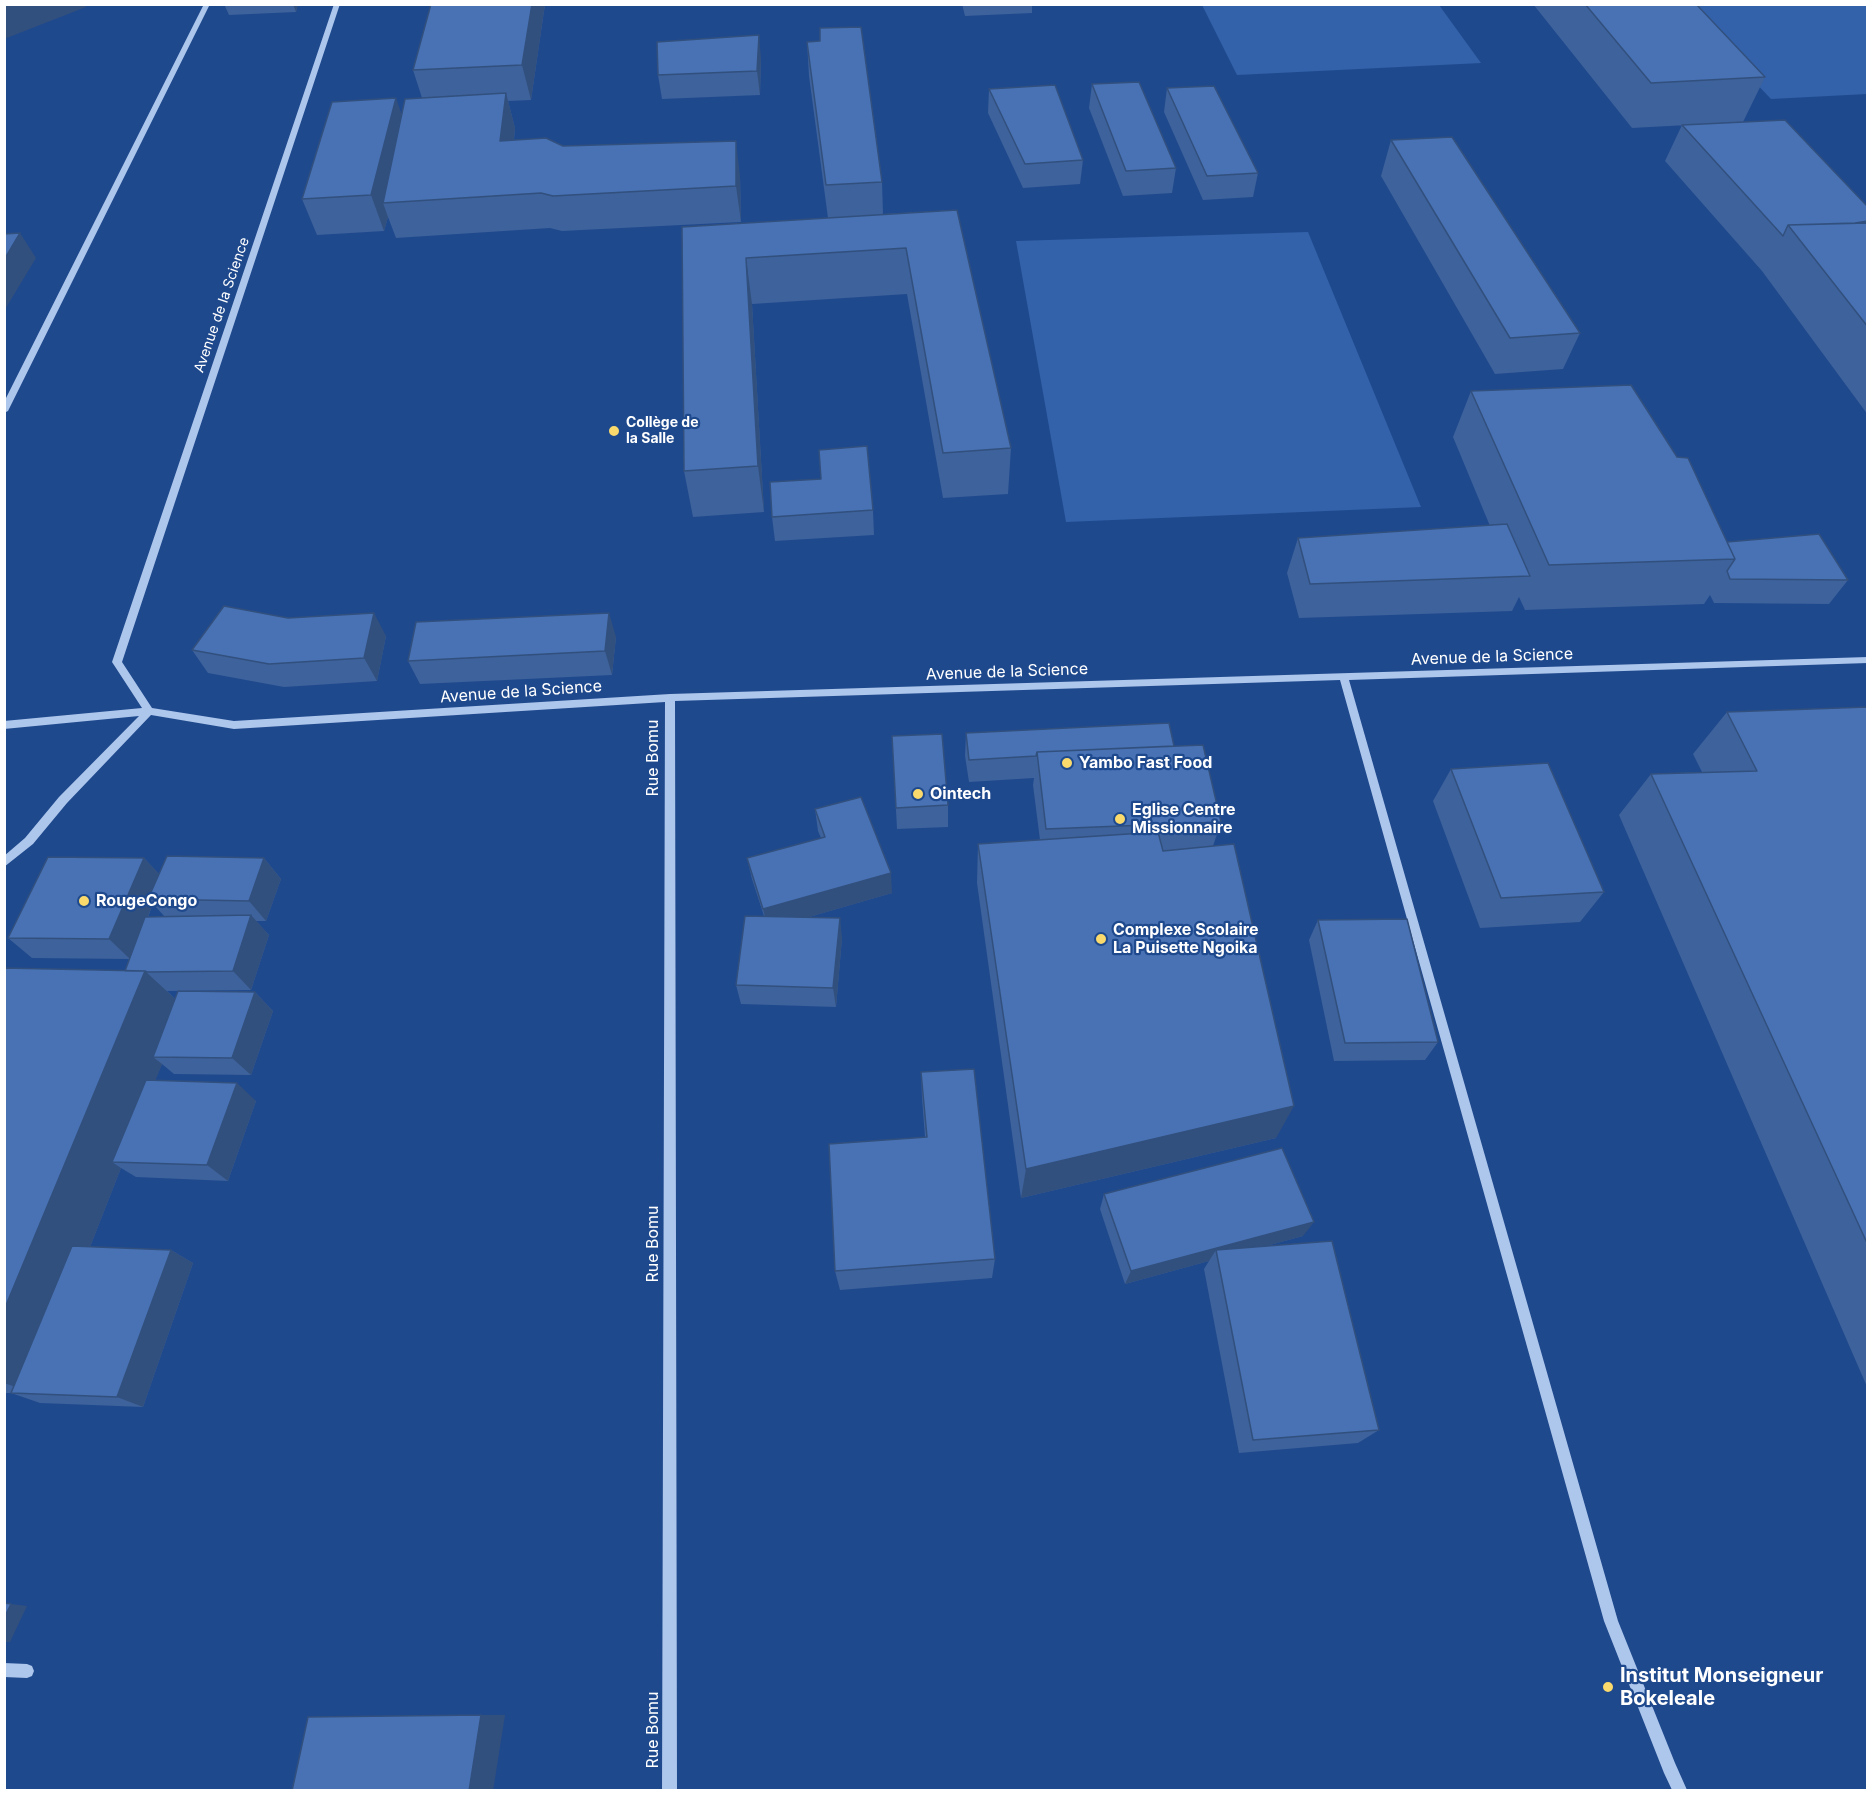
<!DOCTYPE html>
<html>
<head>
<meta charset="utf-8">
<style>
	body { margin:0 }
	#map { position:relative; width:1872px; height:1795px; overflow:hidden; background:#1f498d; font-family:Inter,sans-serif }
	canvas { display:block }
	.frame { position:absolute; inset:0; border:6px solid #fff; pointer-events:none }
</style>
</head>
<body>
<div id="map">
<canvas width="1872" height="1795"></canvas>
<div class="frame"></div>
</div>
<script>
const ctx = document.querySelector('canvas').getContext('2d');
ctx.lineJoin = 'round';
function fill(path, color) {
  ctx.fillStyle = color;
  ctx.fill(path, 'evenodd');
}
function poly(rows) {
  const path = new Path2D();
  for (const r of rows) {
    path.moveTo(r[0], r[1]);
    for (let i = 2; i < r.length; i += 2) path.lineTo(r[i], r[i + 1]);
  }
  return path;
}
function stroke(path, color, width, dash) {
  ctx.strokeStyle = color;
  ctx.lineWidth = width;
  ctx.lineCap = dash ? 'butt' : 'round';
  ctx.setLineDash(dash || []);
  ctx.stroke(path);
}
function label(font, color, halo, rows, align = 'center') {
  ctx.font = font + ' Inter,sans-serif';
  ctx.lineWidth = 4.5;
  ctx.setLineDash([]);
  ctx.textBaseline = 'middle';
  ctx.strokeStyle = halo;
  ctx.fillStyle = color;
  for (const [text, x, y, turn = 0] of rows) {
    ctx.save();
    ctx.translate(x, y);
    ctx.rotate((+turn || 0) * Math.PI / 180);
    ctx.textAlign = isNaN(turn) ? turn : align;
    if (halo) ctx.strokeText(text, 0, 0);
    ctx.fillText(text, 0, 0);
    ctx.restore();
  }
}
fill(poly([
	[1202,5,1439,5,1481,63,1237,75],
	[1681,5,1867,5,1867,94,1771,99],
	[1308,232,1421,507,1066,522,1016,241]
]), '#3362aa');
fill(poly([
	[204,4,210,4,8,411,4,413,4,402,204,4],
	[334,4,340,4,122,662,152,708,234,721,670,694,1868,657,1868,663,1349,680,1618,1621,1675,1763,1687,1790,1672,1790,1664,1773,1604,1621,1340,680,675,701,677,1790,662,1790,665,702,234,729,151,715,67,803,33,844,4,867,4,856,25,838,59,797,139,716,4,729,4,721,142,708,112,662,334,4],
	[4,1663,27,1664,32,1666,34,1671,32,1676,27,1678,4,1677,4,1663]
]), '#adc6ec');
fill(poly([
	[224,4,298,4,296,12,229,15],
	[545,4,531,100,508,101,515,128,514,140,563,146,740,176,741,222,562,231,550,228,396,238,388,217,384,231,317,235,302,199,422,98,413,70],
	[962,4,1032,4,1032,13,965,16],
	[1533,4,1696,4,1765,77,1743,122,1632,128],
	[820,41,882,182,883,214,957,210,1011,448,1008,494,943,498,907,294,752,304,764,512,693,517,684,471,682,227,828,218,809,76,807,42],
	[761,59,760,95,662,99,658,75],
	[1092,84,1176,168,1172,193,1123,196,1089,108],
	[1167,88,1258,173,1253,197,1203,200,1164,112],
	[989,89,1083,160,1080,184,1023,188,988,113],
	[1682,125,1868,207,1868,415,1762,271,1665,161],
	[1391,140,1580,333,1563,369,1495,374,1381,176],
	[1471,391,1727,542,1848,580,1829,604,1714,603,1710,595,1704,604,1525,610,1519,597,1512,611,1299,618,1287,573,1298,538,1490,526,1453,437],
	[873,510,874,535,775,541,772,517],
	[386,636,377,681,284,687,208,673,192,650],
	[616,637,612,675,420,684,408,661],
	[1868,707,1868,1389,1619,815,1651,774,1702,772,1693,754,1727,712],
	[966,733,1174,746,1221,822,1213,846,1276,1138,1021,1198,977,883,978,844,1040,840,1033,785,1034,778,969,782,965,756],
	[892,736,948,805,948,827,897,829],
	[1451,769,1604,892,1580,922,1480,928,1433,801],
	[815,809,892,893,809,917,842,938,836,1007,741,1004,736,985,764,916,752,879,747,858,821,838,818,831],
	[144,858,159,874,264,858,281,879,266,921,256,921,269,935,251,990,167,991,175,999,255,992,273,1011,251,1075,174,1074,162,1064,155,1080,256,1101,228,1181,136,1177,121,1168,90,1247,171,1250,193,1263,143,1407,40,1403,11,1393,4,1393,4,968,125,971,129,959,32,958,8,938],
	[153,904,165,917,148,917],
	[1318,920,1438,1042,1425,1060,1334,1061,1309,940],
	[921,1072,995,1259,992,1278,840,1290,835,1271,925,1137,922,1098],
	[1104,1194,1303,1236,1266,1246,1379,1430,1358,1443,1239,1453,1204,1269,1209,1261,1125,1284,1100,1209]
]), '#3e629b');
fill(poly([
	[4,4,84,4,86,7,4,39],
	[293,4,298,4,296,12],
	[532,4,545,4,531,100,522,65],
	[759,35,761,59,760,95,757,71],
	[506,93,515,128,510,176,500,141],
	[396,98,408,133,383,203,388,217,384,231,371,195],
	[736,141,740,176,741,222,736,186],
	[20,233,36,258,4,311,4,260],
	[746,258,752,304,764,512,758,466],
	[374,613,386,636,377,681,364,658],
	[609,613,616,637,612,675,605,651],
	[144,858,164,879,148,899,153,904,130,959,109,939],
	[264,858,281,879,266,921,249,901],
	[891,873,892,893,768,929,763,909],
	[251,915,269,935,251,990,233,971],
	[840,918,842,938,836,1007,833,988],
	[145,971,184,1007,153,1057,162,1064,123,1162,112,1162,121,1168,33,1393,4,1383,4,1310],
	[255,992,273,1011,251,1075,232,1058],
	[237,1083,256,1101,228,1181,207,1165],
	[1294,1106,1276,1138,1021,1198,1026,1169],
	[1314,1222,1303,1236,1218,1259,1216,1250,1209,1261,1125,1284,1131,1271],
	[171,1250,193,1263,143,1407,117,1397],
	[11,1604,27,1606,10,1642,4,1642,4,1618],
	[481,1715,505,1715,493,1791,469,1791]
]), '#32507e');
const building = poly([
	[431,4,532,4,522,65,413,70,431,4],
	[1585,4,1696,4,1765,77,1651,83,1585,4],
	[861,27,882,182,826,185,807,42,820,41,820,28,861,27],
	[759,35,757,71,658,75,657,42,759,35],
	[1139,82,1176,168,1126,171,1092,84,1139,82],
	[1055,85,1083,160,1025,164,989,89,1055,85],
	[1214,86,1258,173,1207,176,1167,88,1214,86],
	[506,93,500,141,546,138,563,146,736,141,736,186,553,196,541,193,383,203,405,99,506,93],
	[396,98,371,195,302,199,332,102,396,98],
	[1785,120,1868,207,1868,221,1855,223,1788,225,1783,236,1682,125,1785,120],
	[1452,137,1580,333,1510,338,1391,140,1452,137],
	[957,210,1011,448,943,453,906,248,746,258,758,466,684,471,682,227,957,210],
	[1868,223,1868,327,1788,225,1868,223],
	[20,233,4,260,4,234,20,233],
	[1631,385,1677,457,1688,458,1735,559,1549,565,1471,391,1631,385],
	[867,446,873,510,772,517,770,482,821,479,819,450,867,446],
	[1507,524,1530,576,1310,584,1298,538,1507,524],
	[1819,534,1848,580,1730,579,1727,571,1735,559,1727,542,1819,534],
	[224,606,288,618,374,613,364,658,269,664,192,650,224,606],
	[609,613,605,651,408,661,416,622,609,613],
	[1868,707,1868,1245,1651,774,1757,771,1727,712,1868,707],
	[1169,723,1174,746,1037,752,1036,756,969,760,966,733,1169,723],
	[942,734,948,805,896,808,892,736,942,734],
	[1203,745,1221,822,1046,829,1037,752,1203,745],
	[1548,763,1604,892,1501,898,1451,769,1548,763],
	[861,797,891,873,763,909,747,858,825,837,815,809,861,797],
	[1158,832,1163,851,1234,844,1294,1106,1026,1169,978,844,1158,832],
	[167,856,264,858,249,901,148,899,167,856],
	[48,857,144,858,109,939,8,938,48,857],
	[251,915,233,971,147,972,145,971,125,971,145,917,251,915],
	[745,916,840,918,833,988,736,985,745,916],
	[1407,919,1438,1042,1345,1043,1318,920,1407,919],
	[4,968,145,971,4,1310,4,968],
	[178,991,255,992,232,1058,153,1057,178,991],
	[974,1069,995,1259,835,1271,829,1144,927,1137,921,1072,974,1069],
	[146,1080,237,1083,207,1165,112,1162,146,1080],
	[1282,1148,1314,1222,1131,1271,1104,1194,1282,1148],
	[1332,1241,1379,1430,1253,1440,1216,1250,1332,1241],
	[72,1246,171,1250,117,1397,11,1393,72,1246],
	[4,1603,11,1604,4,1618,4,1603],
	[481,1715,469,1791,292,1791,308,1717,481,1715]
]);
fill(building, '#4872b4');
stroke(building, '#32507e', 1.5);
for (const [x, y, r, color] of [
	[614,431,6,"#fada6d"],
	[1067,763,6,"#fada6d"],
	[918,794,6,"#fada6d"],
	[1120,819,6,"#fada6d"],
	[84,901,6,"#fada6d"],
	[1101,939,6,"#fada6d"],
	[1608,1687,6,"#fada6d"]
]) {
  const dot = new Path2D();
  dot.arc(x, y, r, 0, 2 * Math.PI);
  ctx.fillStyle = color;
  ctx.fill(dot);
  stroke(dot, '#1f498d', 2);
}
label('14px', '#fff', '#1f498d', [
	["Avenue de la Science",222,305,-71]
]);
label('bold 14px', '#fff', '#1f498d', [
	["Collège de",626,423],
	["la Salle",626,439]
], 'left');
label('16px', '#fff', '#1f498d', [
	["Avenue de la Science",1492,657,-2],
	["Avenue de la Science",1007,672,-2],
	["Avenue de la Science",521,692,-4],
	["Rue Bomu",653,758,-90],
	["Rue Bomu",653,1244,-90],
	["Rue Bomu",653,1730,-90]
]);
label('bold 16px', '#fff', '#1f498d', [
	["Yambo Fast Food",1079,763],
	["Ointech",930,794],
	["Eglise Centre",1132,810],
	["Missionnaire",1132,828],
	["RougeCongo",96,901],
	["Complexe Scolaire",1113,930],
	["La Puisette Ngoika",1113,948]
], 'left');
label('bold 20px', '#fff', '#1f498d', [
	["Institut Monseigneur",1620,1676],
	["Bokeleale",1620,1699]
], 'left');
</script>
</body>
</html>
